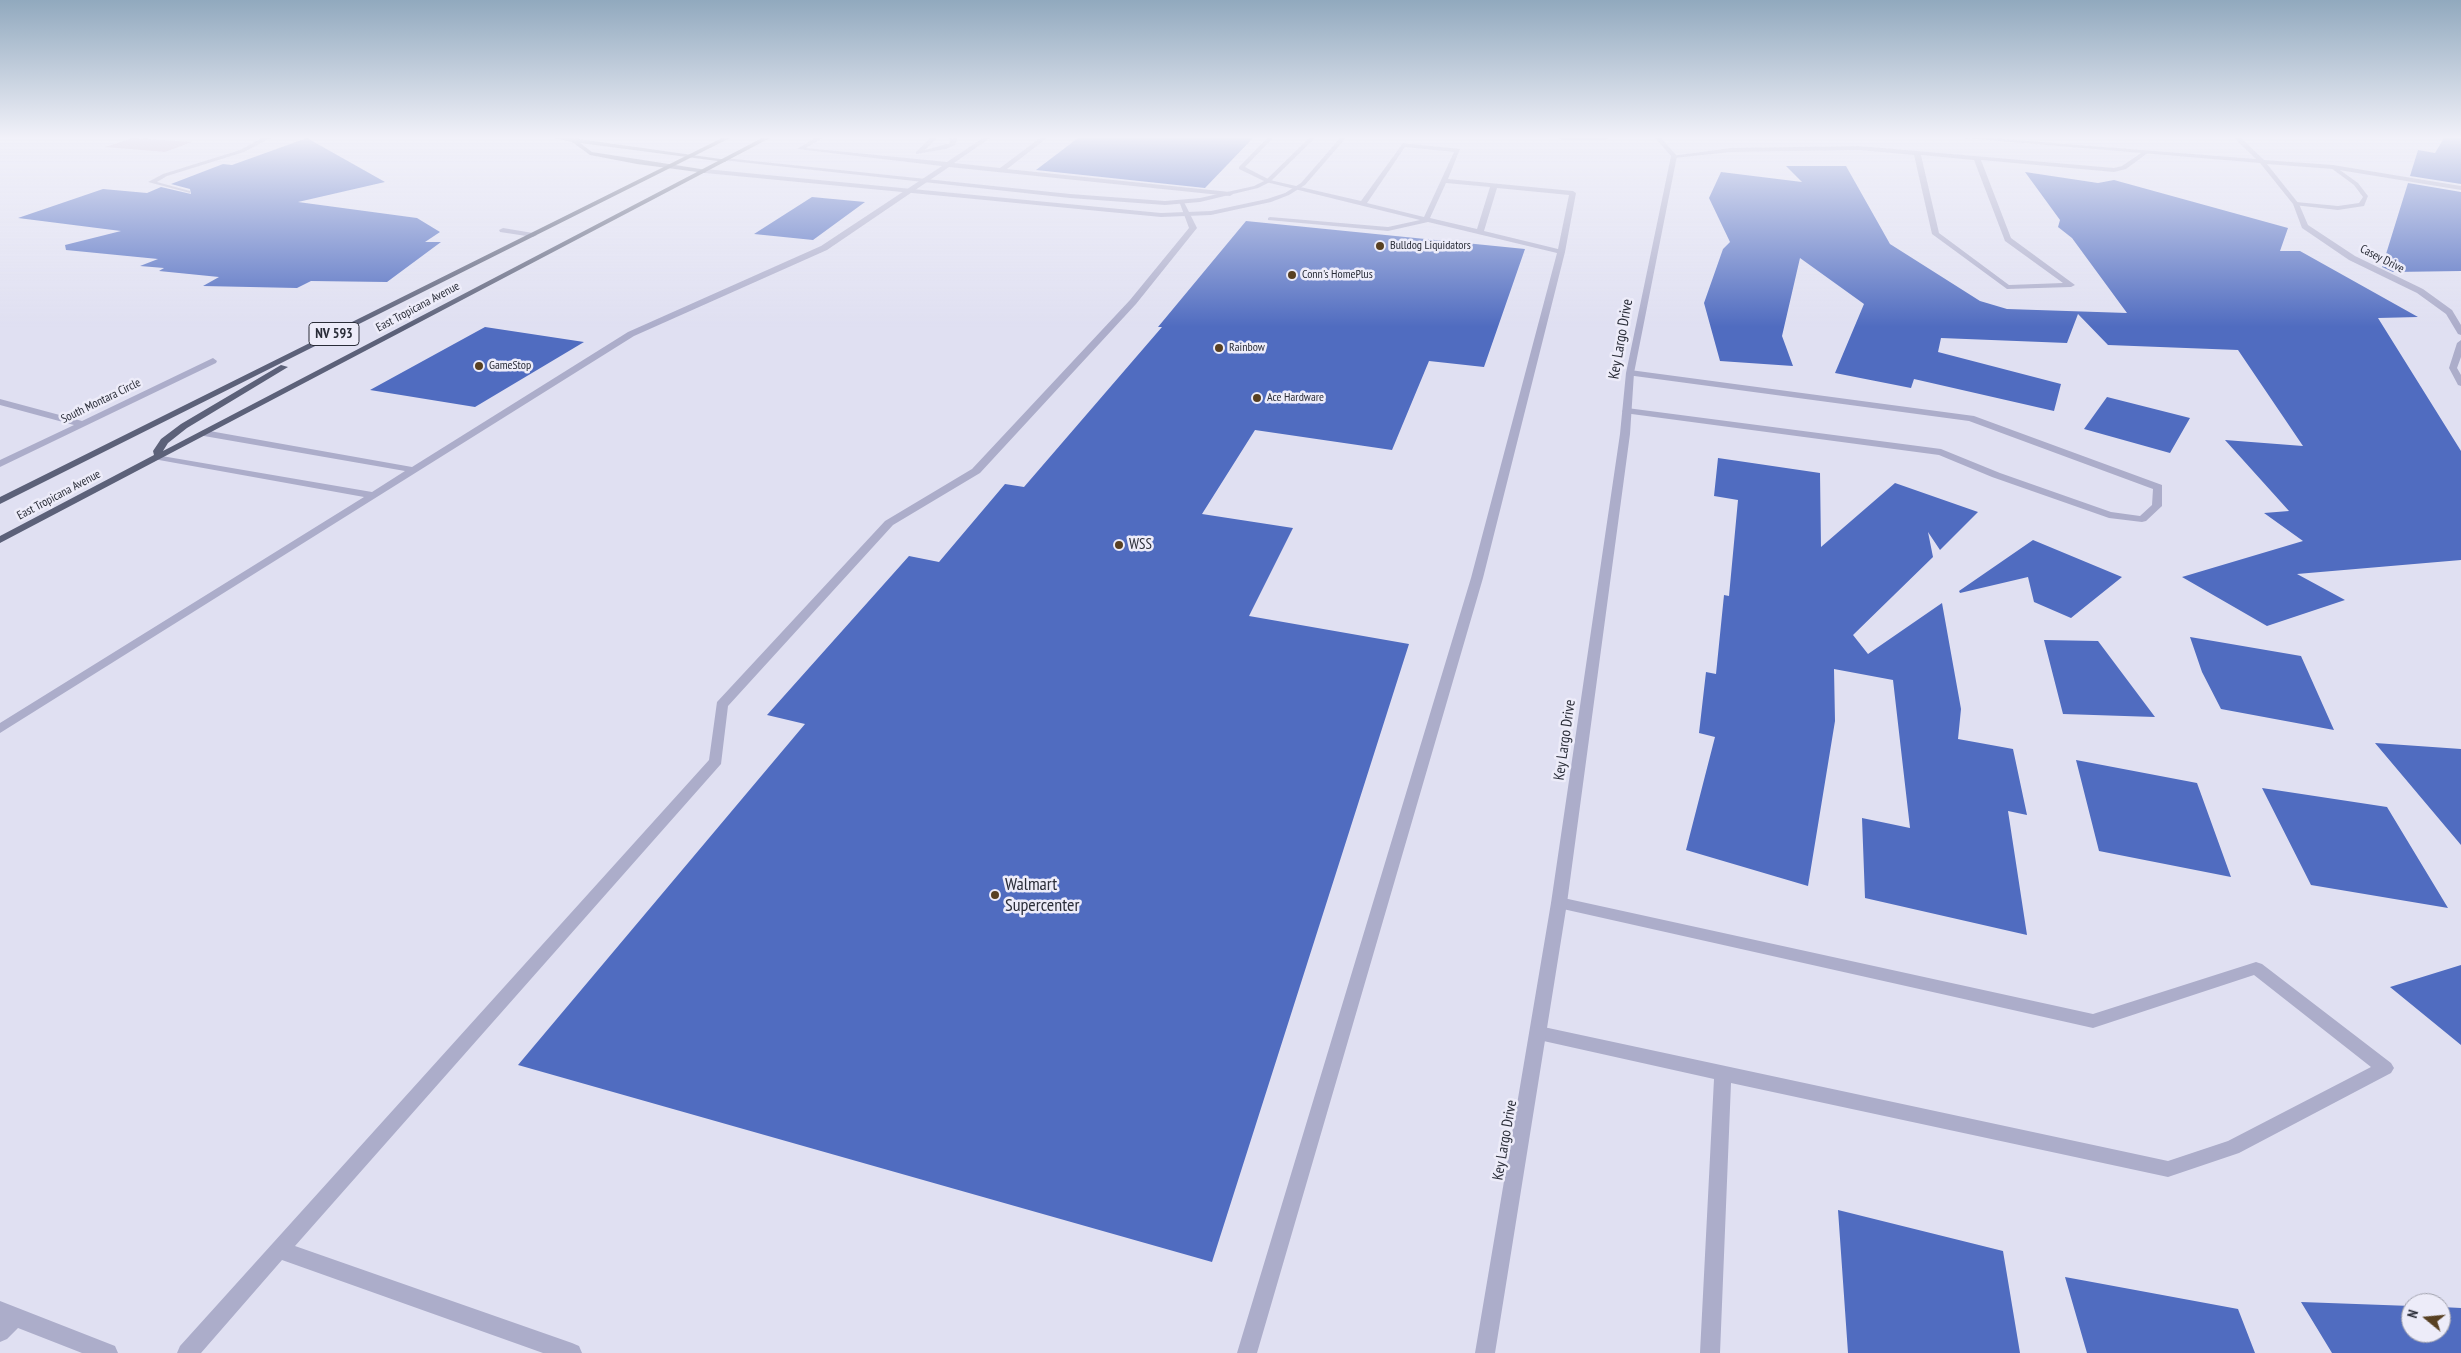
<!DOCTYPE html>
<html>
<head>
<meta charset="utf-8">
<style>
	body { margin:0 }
	#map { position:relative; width:2461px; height:1353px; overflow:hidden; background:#e0e0f2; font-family:"PT Sans Narrow",sans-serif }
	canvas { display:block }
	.north { position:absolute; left:2401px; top:1293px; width:50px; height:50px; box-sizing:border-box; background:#edecf9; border:1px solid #9fa0ac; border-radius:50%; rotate:287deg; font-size:14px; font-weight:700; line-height:20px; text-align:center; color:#2a2d38 }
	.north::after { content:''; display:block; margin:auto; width:18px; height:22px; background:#584022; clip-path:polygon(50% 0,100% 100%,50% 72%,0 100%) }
</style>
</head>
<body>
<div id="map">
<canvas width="2461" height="1353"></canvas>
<div class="north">N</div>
</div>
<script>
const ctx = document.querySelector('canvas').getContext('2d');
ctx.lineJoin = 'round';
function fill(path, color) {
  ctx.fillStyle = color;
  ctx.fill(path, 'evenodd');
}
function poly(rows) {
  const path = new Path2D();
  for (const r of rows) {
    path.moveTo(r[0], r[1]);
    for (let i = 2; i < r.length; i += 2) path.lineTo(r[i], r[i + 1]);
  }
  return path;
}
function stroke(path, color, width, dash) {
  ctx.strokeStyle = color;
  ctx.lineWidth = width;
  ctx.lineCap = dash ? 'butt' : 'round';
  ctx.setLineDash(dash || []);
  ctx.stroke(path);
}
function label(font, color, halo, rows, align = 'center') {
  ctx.font = font + ' "PT Sans Narrow",sans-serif';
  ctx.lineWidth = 5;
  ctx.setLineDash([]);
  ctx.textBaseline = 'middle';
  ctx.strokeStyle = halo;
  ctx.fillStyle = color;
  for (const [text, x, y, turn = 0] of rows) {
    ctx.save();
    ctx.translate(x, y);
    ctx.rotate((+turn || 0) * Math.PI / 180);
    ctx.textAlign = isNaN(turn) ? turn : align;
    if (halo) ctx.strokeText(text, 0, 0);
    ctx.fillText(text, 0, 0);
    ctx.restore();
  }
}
fill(poly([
	[133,138,134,138,192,142,165,152,105,147]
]), '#bba0c1');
fill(poly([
	[307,138,385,182,298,202,417,218,440,232,425,242,441,242,387,282,311,281,297,288,203,286,219,277,159,271,164,268,140,266,158,259,66,250,65,245,121,231,18,218,103,189,147,193,161,187,191,194,190,189,171,184,223,164,232,165],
	[1078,138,1253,138,1205,188,1036,170],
	[2444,138,2461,138,2461,184,2410,176,2418,150,2435,153],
	[1786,166,1846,166,1890,244,1980,301,2007,309,2127,313,2072,238,2058,227,2060,220,2025,172,2098,183,2114,180,2288,228,2280,251,2300,251,2418,317,2378,318,2461,451,2461,560,2297,574,2345,600,2267,626,2182,577,2303,541,2264,513,2289,511,2225,440,2303,446,2238,350,2108,345,2078,314,2067,343,1941,338,1938,352,2061,384,2054,411,1914,379,1911,388,1835,373,1864,304,1800,258,1782,336,1793,366,1720,361,1704,303,1723,249,1730,242,1709,198,1721,172,1802,182],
	[2408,183,2461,192,2461,271,2393,272,2382,267],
	[812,197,865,202,813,240,754,234],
	[1246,221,1525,249,1484,367,1429,361,1392,450,1255,430,1202,514,1293,528,1249,616,1409,644,1212,1262,518,1065,805,724,767,715,909,556,939,562,1005,484,1024,487,1162,327,1158,327],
	[485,327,584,342,475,407,370,390],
	[2107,397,2190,418,2170,453,2084,429],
	[1718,458,1820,473,1821,547,1895,483,1978,512,1940,550,1928,532,1933,557,1853,635,1868,654,1942,603,1961,709,1958,739,2013,749,2027,815,2008,811,2027,935,1865,898,1862,818,1910,828,1893,680,1834,669,1835,721,1808,886,1686,850,1715,737,1699,733,1706,672,1716,674,1724,595,1729,596,1738,500,1714,496],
	[2033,540,2122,577,2071,618,2034,602,2028,577,1960,593,1959,591],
	[2190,637,2301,656,2334,730,2221,709,2202,672],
	[2044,640,2098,641,2155,717,2063,714],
	[2375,743,2461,749,2461,845],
	[2076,760,2197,783,2231,877,2099,851],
	[2262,788,2387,807,2448,908,2311,885],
	[2461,965,2461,1045,2390,987],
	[1838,1210,2003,1251,2020,1353,1848,1353],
	[2065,1277,2238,1309,2255,1353,2087,1353],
	[2301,1302,2411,1306,2411,1333,2441,1333,2441,1307,2461,1308,2461,1353,2332,1353]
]), '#506cc0');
fill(poly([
	[262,138,271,138,244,152,167,176,157,182,190,191,190,193,148,182,163,174,240,150,262,138],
	[815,138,822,138,806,148,947,162,983,138,990,138,954,163,1000,168,1040,138,1047,138,1007,169,1230,192,1233,194,1230,196,949,167,827,250,634,336,0,733,0,723,364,497,159,460,156,459,156,455,372,492,405,471,204,436,199,433,204,430,412,467,628,332,821,246,942,166,797,149,815,138],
	[930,138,937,138,925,150,950,143,949,138,957,139,955,145,946,149,916,154,916,152,930,138],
	[1267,138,1273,138,1245,167,1270,180,1361,201,1403,143,1460,149,1448,179,1573,191,1576,193,1565,252,1483,578,1257,1353,1237,1353,1471,578,1557,253,1428,222,1388,231,1268,220,1268,218,1270,217,1388,227,1420,220,1266,182,1239,169,1239,167,1267,138],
	[1405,147,1454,152,1424,217,1367,203,1405,147],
	[1446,183,1490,187,1477,229,1430,218,1446,183],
	[1497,188,1569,195,1558,249,1484,231,1497,188],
	[1859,146,2114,168,2122,166,2144,151,2149,152,2126,169,2114,172,1981,160,2011,238,2075,285,2071,287,2007,289,1932,234,1914,155,1859,150,1731,152,1674,158,1671,156,1731,148,1859,146],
	[1921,155,1974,160,2005,241,2063,283,2009,285,1939,233,1921,155],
	[2333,165,2358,183,2368,196,2364,206,2338,210,2294,205,2294,203,2296,202,2338,206,2359,203,2363,197,2354,185,2331,168,2333,165],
	[1179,201,1184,202,1197,228,1136,304,980,473,893,525,728,706,721,764,295,1246,572,1343,579,1346,582,1353,543,1353,282,1260,201,1353,177,1353,180,1346,709,760,717,702,885,521,972,469,1130,300,1189,228,1179,201],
	[503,228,533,233,537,235,533,237,500,232,499,230,503,228],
	[1630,370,1974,416,2162,485,2162,506,2146,521,2142,522,2109,518,1992,477,1939,455,1624,413,1622,411,1627,408,1941,449,2000,473,2111,512,2140,516,2152,505,2153,489,1969,421,1627,375,1627,371,1630,370],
	[1559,897,2093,1014,2256,962,2262,964,2391,1063,2394,1068,2391,1073,2239,1153,2168,1177,1731,1083,1720,1353,1700,1353,1714,1079,1539,1040,1533,1038,1531,1033,1533,1028,1539,1026,2168,1161,2228,1141,2371,1067,2254,975,2093,1028,1554,907,1551,903,1554,899,1559,897],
	[0,1301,115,1346,118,1353,82,1353,18,1328,7,1339,0,1342,0,1301]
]), '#acadca');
fill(poly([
	[1309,138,1315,138,1270,182,1258,188,1200,202,1165,205,1070,198,722,160,725,158,1070,194,1165,201,1200,198,1254,186,1266,180,1309,138],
	[1340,138,1346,138,1305,185,1289,195,1271,202,1211,215,1161,217,705,173,702,171,705,169,1161,213,1211,211,1267,199,1285,193,1301,183,1340,138],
	[1559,138,1609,138,1606,140,1562,140,1559,138],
	[1655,138,1661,138,1677,156,1634,373,1630,434,1567,903,1495,1353,1475,1353,1551,903,1620,434,1626,373,1671,156,1655,138],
	[1964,138,1990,138,2256,159,2234,138,2241,138,2264,160,2333,165,2461,186,2461,190,2333,169,2267,164,2299,204,2308,225,2355,256,2423,289,2452,310,2461,325,2461,335,2458,334,2446,314,2417,293,2349,260,2302,228,2293,204,2260,163,1964,138],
	[2461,340,2461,357,2457,368,2461,375,2461,386,2458,385,2449,368,2457,343,2461,340],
	[213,358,217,361,216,363,0,467,0,460,74,425,0,405,0,399,82,421,213,358]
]), '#acadca');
fill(poly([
	[555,138,572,138,728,160,725,162,580,143,592,152,707,170,705,173,637,164,590,155,572,142,555,138]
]), '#7d819d');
fill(poly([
	[722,138,730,138,0,504,0,497,722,138],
	[762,138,770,138,0,543,0,536,154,455,153,451,161,439,181,424,281,365,288,367,187,428,168,443,163,451,762,138]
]), '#5c6179');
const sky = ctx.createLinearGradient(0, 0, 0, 327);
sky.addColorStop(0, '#91a9be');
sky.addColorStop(0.42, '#f1f1f9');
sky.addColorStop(1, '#f1f1f900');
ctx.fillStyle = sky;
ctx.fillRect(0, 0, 2461, 327);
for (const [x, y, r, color] of [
	[1380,246,5,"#584022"],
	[1292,275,5,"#584022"],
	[1219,348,5,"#584022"],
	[479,366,5,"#584022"],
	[1257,398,5,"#584022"],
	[1119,545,5,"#584022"],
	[995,895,5,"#584022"]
]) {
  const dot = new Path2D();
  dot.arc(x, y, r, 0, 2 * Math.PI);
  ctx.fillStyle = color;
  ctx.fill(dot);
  stroke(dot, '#edecf9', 2);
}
label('12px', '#2a2d38', '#edecf9', [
	["Bulldog Liquidators",1390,246],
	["Conn's HomePlus",1302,275],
	["Rainbow",1229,348],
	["GameStop",489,366],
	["Ace Hardware",1267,398]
], 'left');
label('12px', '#2a2d38', '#edecf9', [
	["Casey Drive",2382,259,27],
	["East Tropicana Avenue",418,307,-28],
	["South Montara Circle",101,401,-26],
	["East Tropicana Avenue",59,495,-28]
]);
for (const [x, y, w] of [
	[334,334,50]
]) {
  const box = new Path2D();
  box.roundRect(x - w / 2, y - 11.5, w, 23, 4);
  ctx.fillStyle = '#edecf9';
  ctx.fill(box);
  stroke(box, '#2a2d38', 1);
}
label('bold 14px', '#2a2d38', null, [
	["NV 593",334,334]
]);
label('15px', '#2a2d38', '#edecf9', [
	["Key Largo Drive",1621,339,-80],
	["Key Largo Drive",1565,740,-82],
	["Key Largo Drive",1505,1140,-80]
]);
label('15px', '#2a2d38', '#edecf9', [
	["WSS",1129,545]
], 'left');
label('18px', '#2a2d38', '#edecf9', [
	["Walmart",1005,885],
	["Supercenter",1005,906]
], 'left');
</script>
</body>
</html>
